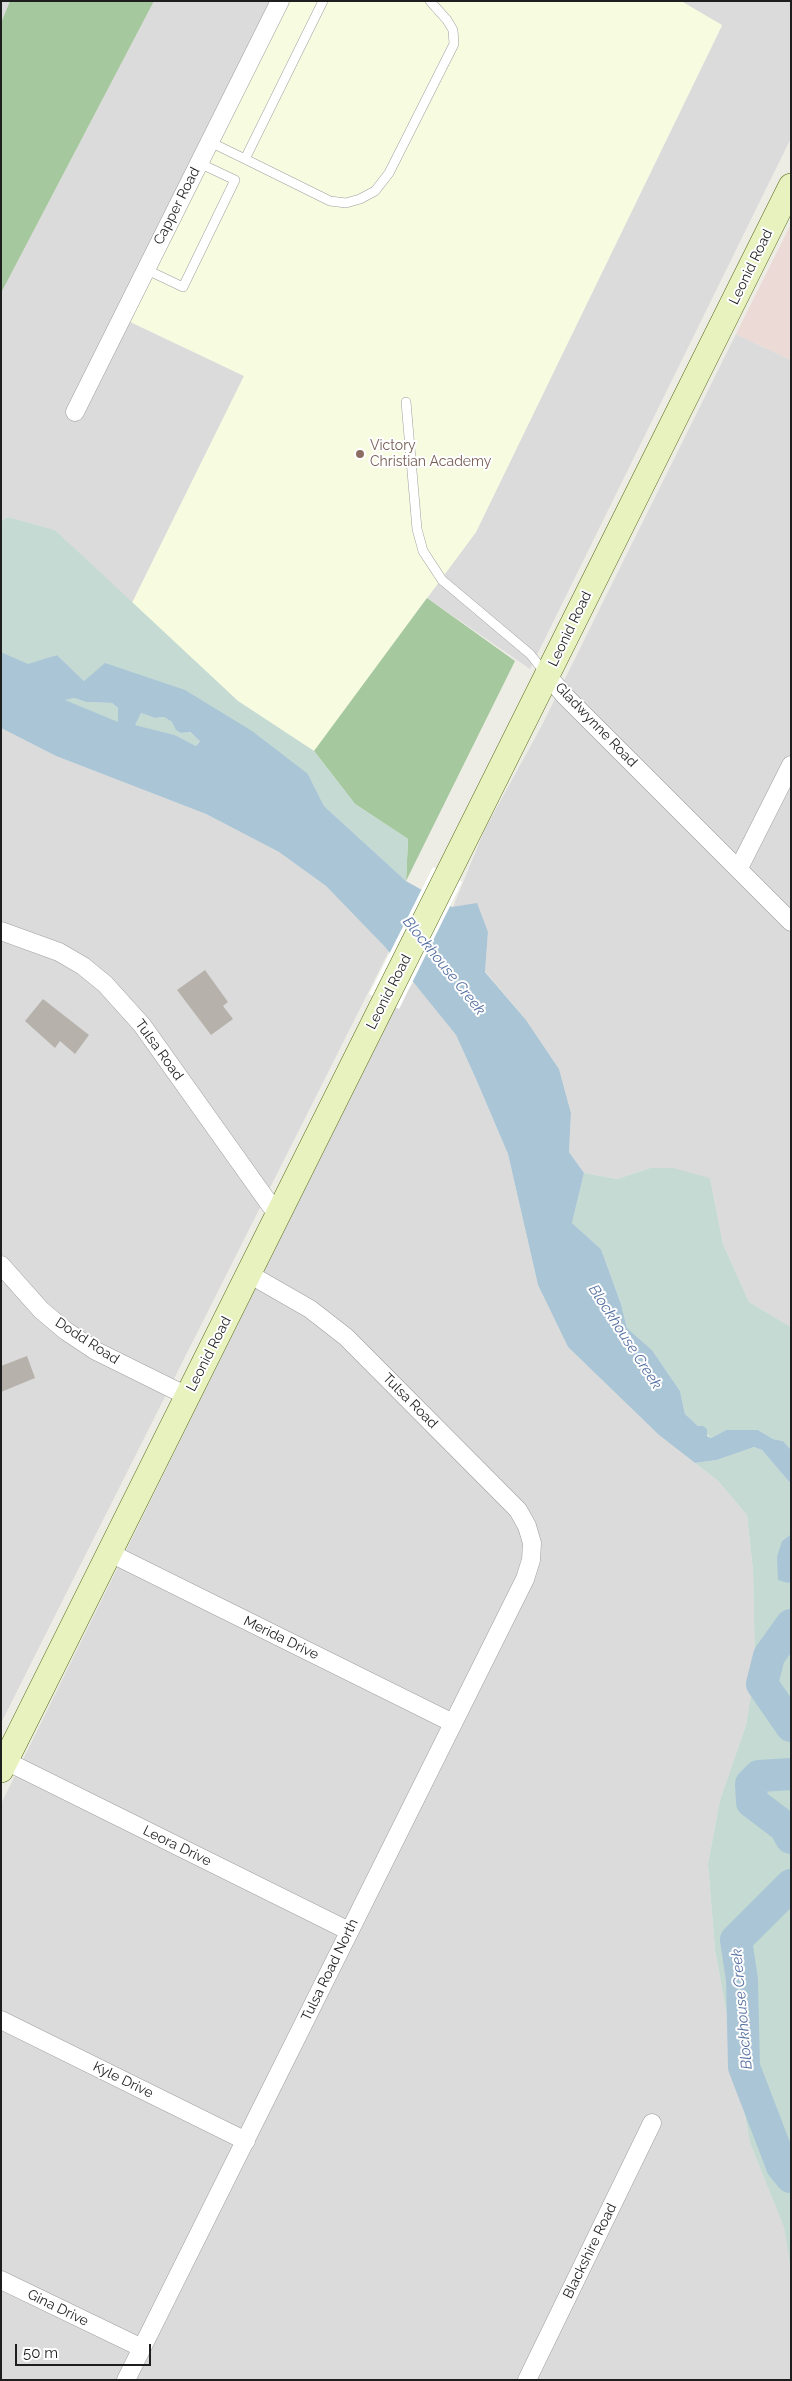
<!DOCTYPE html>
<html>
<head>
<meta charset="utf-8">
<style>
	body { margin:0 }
	#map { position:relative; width:792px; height:2381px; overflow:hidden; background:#edece5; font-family:Raleway,sans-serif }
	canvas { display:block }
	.frame { position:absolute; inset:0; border:2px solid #1e1e1e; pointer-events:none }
	.scale { position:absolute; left:15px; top:2344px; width:136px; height:22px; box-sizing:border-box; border:2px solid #1e1e1e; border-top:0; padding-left:6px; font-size:15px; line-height:18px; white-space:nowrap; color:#1e1e1e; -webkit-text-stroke:4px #fff; paint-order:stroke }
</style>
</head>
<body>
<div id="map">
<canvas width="792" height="2381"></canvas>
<div class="frame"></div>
<div class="scale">50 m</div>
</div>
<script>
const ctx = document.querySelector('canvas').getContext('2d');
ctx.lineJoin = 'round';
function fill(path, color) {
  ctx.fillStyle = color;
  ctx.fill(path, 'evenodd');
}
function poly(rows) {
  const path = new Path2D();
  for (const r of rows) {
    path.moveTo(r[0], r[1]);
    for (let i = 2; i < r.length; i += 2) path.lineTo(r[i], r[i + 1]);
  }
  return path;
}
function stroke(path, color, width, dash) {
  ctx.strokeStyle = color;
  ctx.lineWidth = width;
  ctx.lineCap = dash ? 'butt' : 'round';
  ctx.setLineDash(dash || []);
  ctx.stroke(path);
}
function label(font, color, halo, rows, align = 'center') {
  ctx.font = font + ' Raleway,sans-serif';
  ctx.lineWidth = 4;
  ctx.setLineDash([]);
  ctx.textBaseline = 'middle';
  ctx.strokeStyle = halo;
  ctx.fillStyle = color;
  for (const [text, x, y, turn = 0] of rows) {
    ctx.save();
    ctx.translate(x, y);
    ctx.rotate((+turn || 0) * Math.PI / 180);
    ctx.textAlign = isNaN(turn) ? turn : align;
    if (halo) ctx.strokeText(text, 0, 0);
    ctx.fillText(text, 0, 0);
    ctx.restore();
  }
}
fill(poly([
	[1,1,10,1,1,23],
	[154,1,272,1,115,315,244,376,132,603,55,530,8,517,1,521,1,293],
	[681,1,791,1,791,138,530,669,427,598,476,532,722,26],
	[736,334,791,360,791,1327,749,1302,723,1244,710,1178,650,1168,617,1179,584,1173,569,1152,571,1113,559,1069,526,1020,485,971,488,932,453,907,485,829,541,727],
	[1,728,56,756,206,814,279,852,326,886,389,951,1,1723],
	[414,982,456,1035,476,1079,508,1154,538,1285,568,1347,659,1435,718,1481,747,1515,753,1570,755,1669,746,1725,720,1800,708,1864,715,1950,750,2143,784,2226,790,2265,791,2380,1,2380,1,1804,395,1005]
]), '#dcdbdb');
fill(poly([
	[791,224,791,360,736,334]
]), '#ecdad6');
fill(poly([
	[272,1,681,1,722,25,476,532,314,751,238,701,132,603,244,376,114,314]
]), '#f7fbe0');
fill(poly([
	[10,1,154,1,1,293,1,23],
	[427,598,515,661,406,881,408,839,355,804,314,751]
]), '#a5c89e');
fill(poly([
	[8,517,55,530,238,701,314,751,355,804,408,839,406,881,324,806,308,774,84,681,57,655,28,665,1,652,1,521],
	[74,698,86,702,112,703,118,708,118,723,64,700],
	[141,713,155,718,164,717,172,722,181,733,189,732,200,740,196,746,175,735,134,725],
	[650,1168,673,1168,710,1178,723,1244,749,1302,791,1327,791,1450,783,1441,773,1439,758,1430,726,1430,711,1438,685,1414,680,1391,652,1350,627,1328,621,1304,601,1249,572,1223,584,1173,617,1179],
	[754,1447,762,1450,791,1484,791,1534,782,1541,788,1583,791,1582,791,2323,790,2265,784,2227,750,2143,715,1950,708,1864,720,1800,746,1725,755,1669,753,1570,747,1515,718,1481,695,1463,717,1460]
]), '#c4dad3');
fill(poly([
	[1,652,28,664,57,655,84,681,105,663,185,690,252,731,308,774,324,806,406,881,452,907,477,903,488,932,485,972,526,1020,559,1069,571,1113,569,1152,584,1173,572,1223,601,1249,621,1304,627,1328,652,1350,680,1391,685,1414,698,1426,703,1426,707,1429,707,1436,711,1438,726,1430,758,1430,773,1439,783,1441,791,1450,791,1484,762,1450,754,1447,717,1460,695,1463,659,1435,568,1347,538,1285,508,1154,476,1079,456,1035,385,947,326,886,279,852,206,814,56,756,1,728],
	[74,698,86,702,112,703,118,708,118,722,65,700],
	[141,713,155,718,164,717,172,722,176,730,181,733,190,732,200,741,196,746,175,735,135,725],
	[791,1534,791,1582,788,1583,778,1580,777,1557,782,1541]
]), '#aac6d6');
fill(poly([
	[433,867,462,882,399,1009,369,994]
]), '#fff');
stroke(poly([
	[791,1625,769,1656,762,1684,791,1726],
	[791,1774,759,1776,751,1784,752,1802,785,1827,791,1838],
	[791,1885,736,1940,742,1980,744,2067,782,2166,791,2177]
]), '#aac6d6', 32);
fill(poly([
	[205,970,228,1002,223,1006,233,1019,211,1035,177,990],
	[43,999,89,1035,75,1054,60,1041,55,1048,25,1021],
	[27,1356,35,1378,1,1392,1,1366]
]), '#b6b2ab');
const lane = poly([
	[210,142,245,159,323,1],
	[245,159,330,201,346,203,360,199,375,191,389,173,454,44,453,30,447,20,430,1],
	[145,269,183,287,235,180,199,163],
	[406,402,417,529,423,551,442,580,530,654,546,674]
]);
const street = poly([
	[75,412,280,1],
	[547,675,565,696,791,922],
	[739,868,791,765],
	[1,931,59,952,83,966,105,984,142,1025,278,1216],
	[1,1265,41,1310,66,1331,96,1351,187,1396],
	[110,1553,453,1723],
	[6,1761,349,1931],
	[1,2020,246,2141],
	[1,2280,142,2348],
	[126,2380,525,1579,531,1560,532,1543,527,1526,518,1510,346,1337,310,1309,249,1274],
	[527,2380,652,2123]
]);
const secondary = poly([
	[1,1770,791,186]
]);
stroke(lane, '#9f9f9f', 10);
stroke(street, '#9f9f9f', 19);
stroke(secondary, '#526712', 26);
stroke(lane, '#fff', 9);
stroke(street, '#fff', 18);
stroke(secondary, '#e8f2bf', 25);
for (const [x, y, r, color] of [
	[360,454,5,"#8d6e63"]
]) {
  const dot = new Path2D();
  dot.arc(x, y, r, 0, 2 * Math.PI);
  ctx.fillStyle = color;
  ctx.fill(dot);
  stroke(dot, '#fff', 2);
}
label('14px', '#1e1e1e', '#fff', [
	["Capper Road",177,206,-63],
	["Leonid Road",751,267,-64],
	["Leonid Road",570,629,-64],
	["Gladwynne Road",596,725,46],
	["Leonid Road",389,992,-63],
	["Tulsa Road",159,1050,54],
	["Dodd Road",87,1341,33],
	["Leonid Road",209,1354,-63],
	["Tulsa Road",410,1401,45],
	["Merida Drive",281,1638,26],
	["Leora Drive",177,1846,26],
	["Tulsa Road North",330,1970,-64],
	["Kyle Drive",123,2080,26],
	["Blackshire Road",590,2251,-64],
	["Gina Drive",58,2308,26]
]);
label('14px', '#785e54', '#fff', [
	["Victory",370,446],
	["Christian Academy",370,462]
], 'left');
label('italic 15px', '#5671a2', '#fff', [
	["Blockhouse Creek",444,966,51],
	["Blockhouse Creek",625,1337,57],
	["Blockhouse Creek",742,2009,-95]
]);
</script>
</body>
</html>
